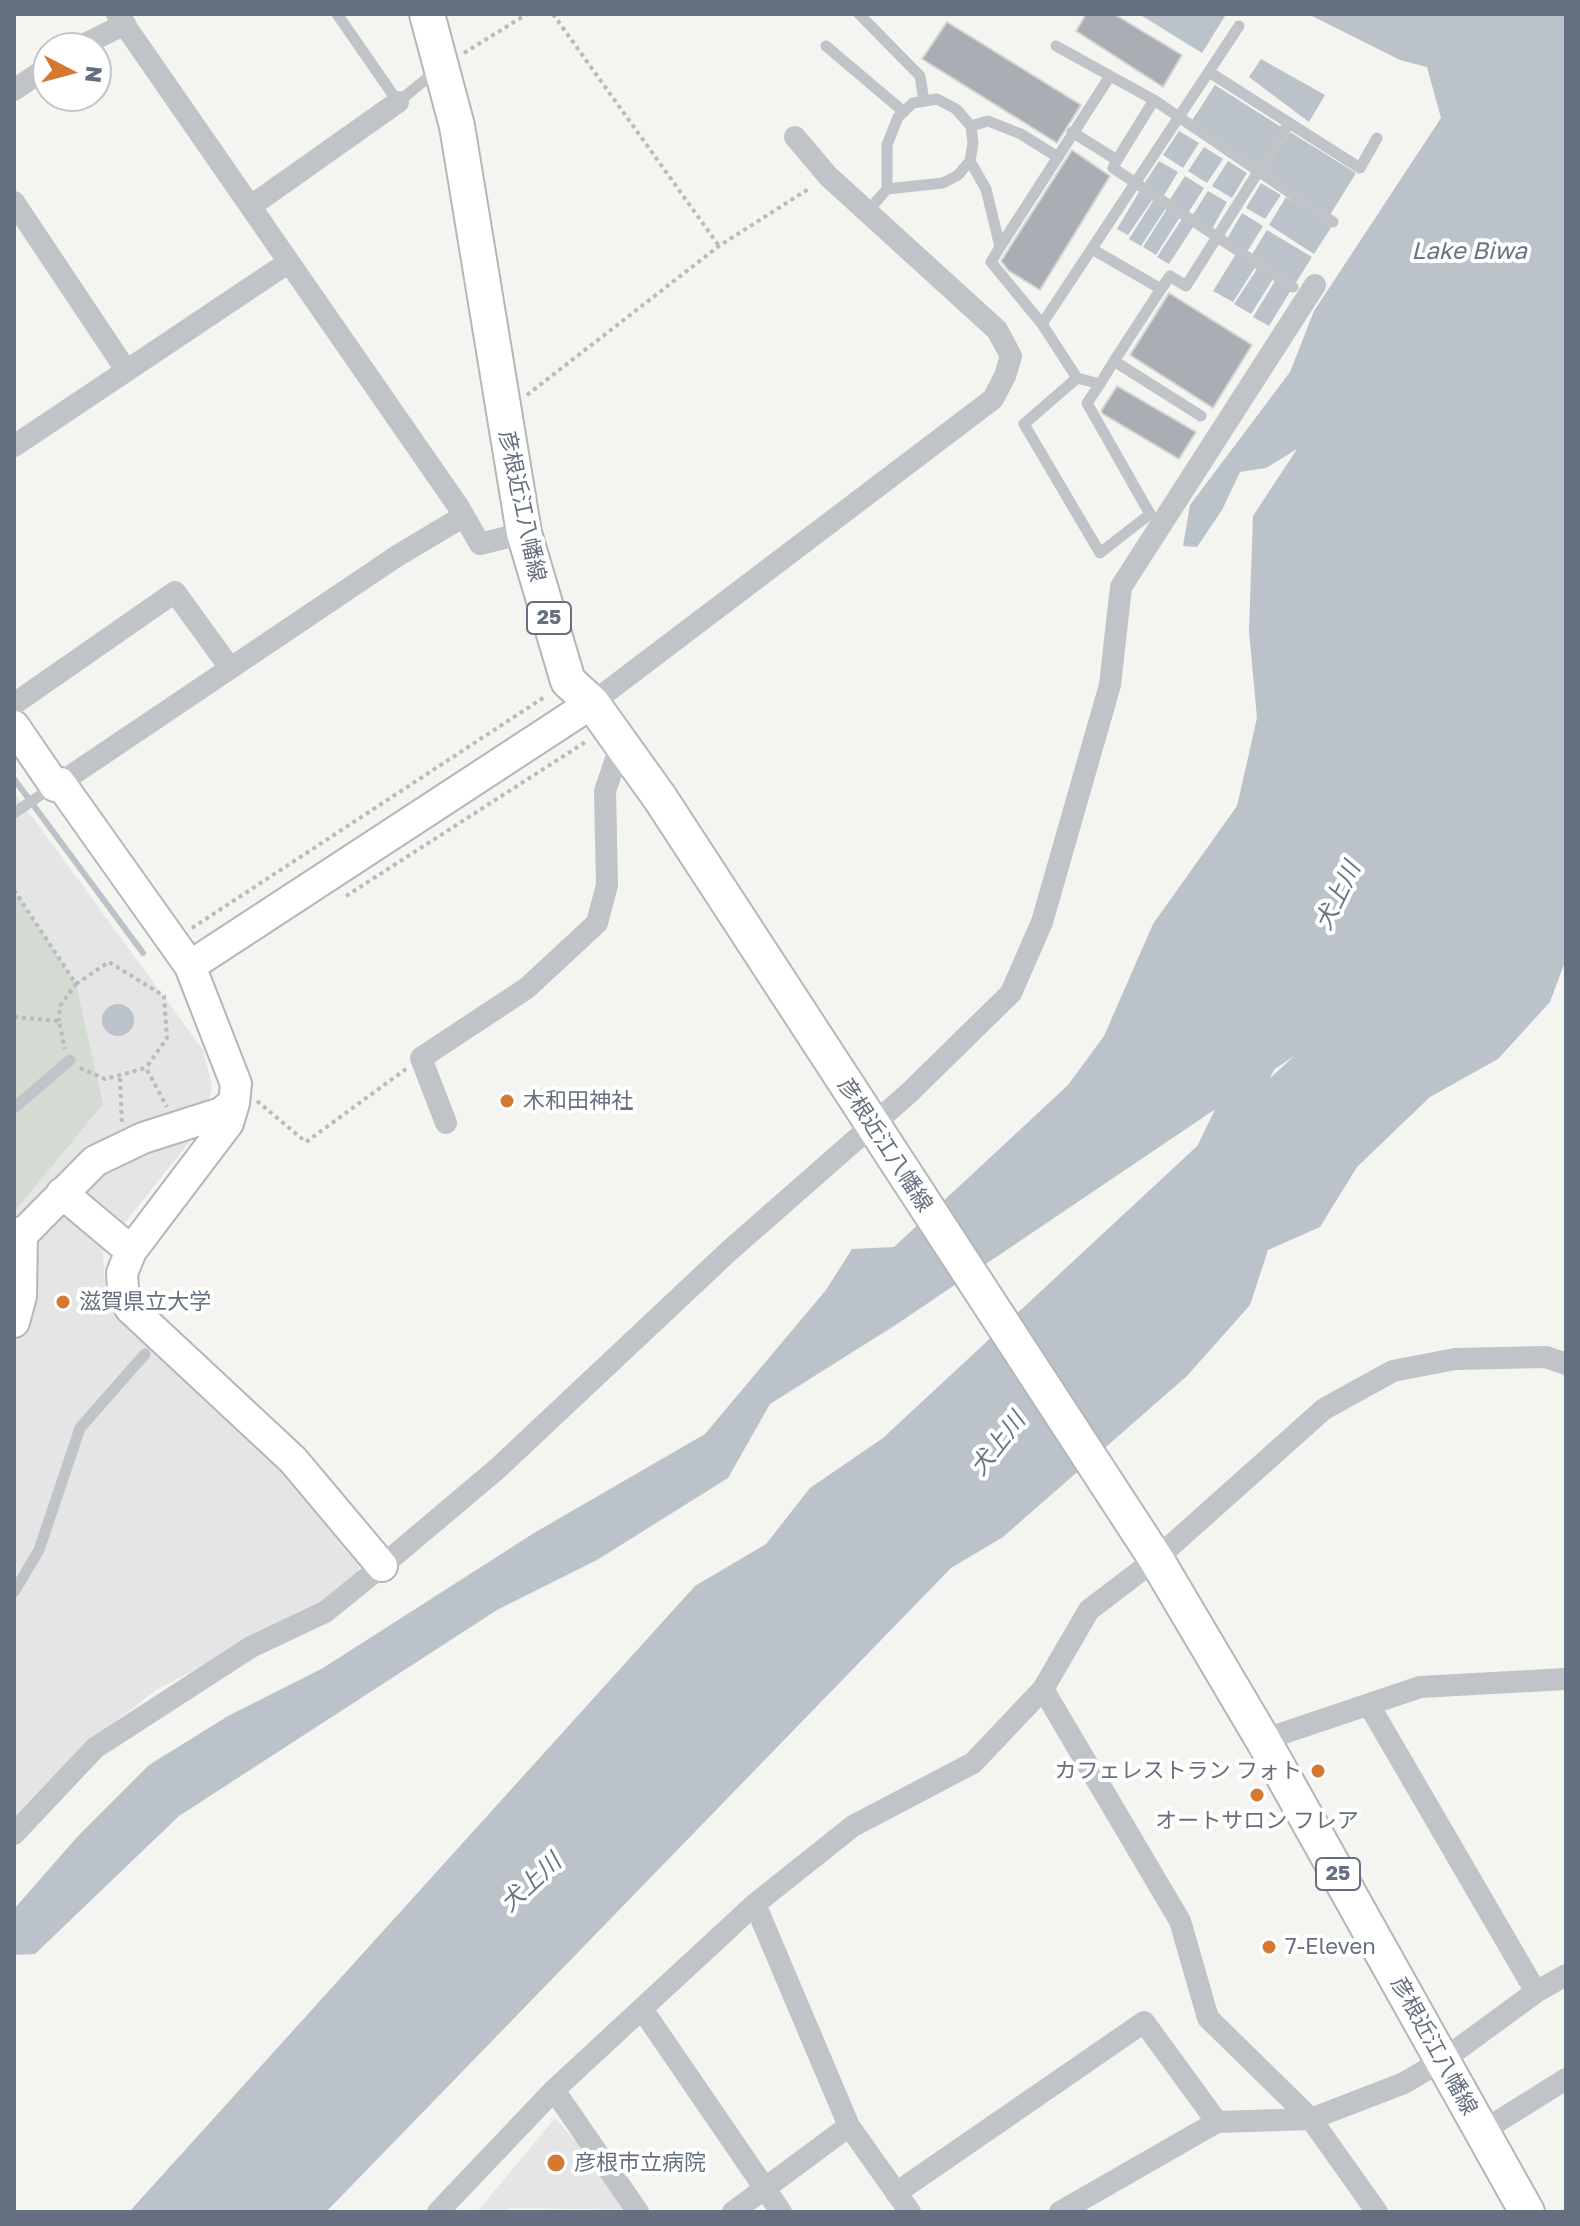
<!DOCTYPE html>
<html>
<head>
<meta charset="utf-8">
<style>
	body { margin:0 }
	#map { position:relative; width:1580px; height:2226px; overflow:hidden; background:#f4f5f1; font-family:"Golos Text",sans-serif }
	canvas { display:block }
	.frame { position:absolute; inset:0; border:16px solid #666f80; pointer-events:none }
	.north { position:absolute; left:32px; top:32px; width:80px; height:80px; box-sizing:border-box; background:#fff; border:2px solid #c2c5cc; border-radius:50%; rotate:96deg; font-size:22px; font-weight:700; line-height:32px; text-align:center; color:#666f80 }
	.north::after { content:''; display:block; margin:auto; width:28px; height:36px; background:#d57831; clip-path:polygon(50% 0,100% 100%,50% 72%,0 100%) }
</style>
</head>
<body>
<div id="map">
<canvas width="1580" height="2226"></canvas>
<div class="frame"></div>
<div class="north">N</div>
</div>
<script>
const ctx = document.querySelector('canvas').getContext('2d');
ctx.lineJoin = 'round';
function fill(path, color) {
  ctx.fillStyle = color;
  ctx.fill(path, 'evenodd');
}
function poly(rows) {
  const path = new Path2D();
  for (const r of rows) {
    if (r.length === 3) {
      path.moveTo(r[0] + r[2], r[1]);
      path.arc(r[0], r[1], r[2], 0, 2 * Math.PI);
      continue;
    }
    path.moveTo(r[0], r[1]);
    for (let i = 2; i < r.length; i += 2) path.lineTo(r[i], r[i + 1]);
  }
  return path;
}
function stroke(path, color, width, dash) {
  ctx.strokeStyle = color;
  ctx.lineWidth = width;
  ctx.lineCap = dash ? 'butt' : 'round';
  ctx.setLineDash(dash || []);
  ctx.stroke(path);
}
function label(font, color, halo, rows, align = 'center') {
  ctx.font = font + ' "Golos Text","Noto Sans JP",sans-serif';
  ctx.lineWidth = 8;
  ctx.setLineDash([]);
  ctx.textBaseline = 'middle';
  ctx.strokeStyle = halo;
  ctx.fillStyle = color;
  for (const [text, x, y, turn = 0] of rows) {
    ctx.save();
    ctx.translate(x, y);
    ctx.rotate((+turn || 0) * Math.PI / 180);
    ctx.textAlign = isNaN(turn) ? turn : align;
    if (halo) ctx.strokeText(text, 0, 0);
    ctx.fillText(text, 0, 0);
    ctx.restore();
  }
}
fill(poly([
	[14,792,203,1050,212,1086,203,1125,103,1250,105,1291,120,1314,306,1491,361,1560,357,1577,327,1600,156,1690,76,1752,14,1822],
	[555,2118,637,2210,510,2208,507,2212,477,2212]
]), '#e5e5e5');
fill(poly([
	[14,890,76,984,103,1104,14,1212]
]), '#d4dbd3');
fill(poly([
	[1139,14,1222,14,1225,16,1202,53],
	[1308,14,1566,14,1566,959,1550,1002,1498,1059,1430,1097,1357,1167,1320,1227,1268,1250,1250,1305,1187,1376,1003,1537,951,1568,326,2212,129,2212,695,1586,766,1544,810,1488,883,1438,1294,1056,894,1326,770,1404,728,1478,597,1560,497,1610,179,1816,35,1954,14,1955,14,1909,78,1836,149,1765,228,1716,323,1668,534,1533,705,1434,826,1290,852,1249,894,1247,1068,1085,1104,1036,1153,924,1237,806,1257,718,1249,631,1253,516,1297,449,1266,468,1240,472,1222,510,1197,547,1183,546,1190,505,1290,372,1314,311,1441,118,1427,67,1400,60],
	[1261,59,1325,95,1309,122,1249,77],
	[1215,85,1281,127,1258,164,1191,122],
	[1179,131,1199,143,1183,168,1163,155],
	[1290,132,1356,173,1330,215,1264,172],
	[1204,147,1223,159,1207,183,1188,171],
	[1159,161,1178,172,1163,197,1144,184],
	[1228,161,1247,173,1232,198,1212,186],
	[1185,176,1204,188,1188,213,1169,201],
	[1261,183,1281,195,1265,219,1246,208],
	[1208,191,1227,202,1212,229,1192,216],
	[1139,192,1152,200,1128,235,1117,229],
	[1286,197,1332,226,1314,254,1269,225],
	[1153,201,1166,208,1141,246,1129,239],
	[1167,209,1180,217,1156,255,1143,247],
	[1242,213,1263,226,1247,252,1227,239],
	[1182,219,1193,227,1169,264,1157,257],
	[1267,230,1312,257,1295,284,1251,256],
	[1236,254,1256,266,1233,302,1213,291],
	[1257,269,1273,279,1251,314,1234,304],
	[1275,281,1291,290,1269,326,1253,317],
	[118,1020,16]
]), '#bbc2c9');
stroke(poly([
	[14,779,143,953]
]), '#bbc2c9', 6);
stroke(poly([
	[1212,1157,1266,1045]
]), '#bbc2c9', 36);
const building = poly([
	[1086,14,1114,14,1182,55,1163,87,1076,31,1086,14],
	[947,22,1081,105,1057,143,922,59,947,22],
	[1072,150,1110,176,1040,290,1009,271,1001,261,1072,150],
	[1169,293,1252,345,1213,408,1130,355,1169,293],
	[1117,386,1196,432,1179,459,1103,414,1101,411,1117,386]
]);
fill(building, '#a9aeb5');
stroke(building, '#d5d6d4', 2);
const secondary = poly([
	[14,726,55,786,60,783,190,966,236,1084,234,1103,221,1113,143,1138,95,1161,14,1243],
	[190,966,592,703],
	[234,1103,228,1123,131,1251,122,1273,123,1290,130,1308,293,1460,382,1566],
	[62,1193,131,1251],
	[14,1322,21,1296,22,1232]
]);
const primary = poly([
	[427,14,457,126,524,533,568,681,592,703,660,798,1156,1559,1263,1740,1527,2212]
]);
stroke(secondary, '#b3b6bb', 34);
stroke(primary, '#b4b6ba', 38);
stroke(poly([
	[553,14,719,246],
	[464,53,527,14],
	[527,395,719,246,810,188],
	[14,890,76,984,60,1006,59,1021],
	[346,896,587,741],
	[192,928,546,696],
	[76,984,109,962,164,996,167,1038,146,1068],
	[14,1017,59,1021,65,1049],
	[80,1068,105,1079,146,1068,167,1107],
	[120,1078,122,1123],
	[257,1101,306,1142,406,1069]
]), '#babbbe', 4, [4, 4]);
stroke(poly([
	[337,14,398,102,436,71],
	[859,14,920,76,924,101],
	[826,46,904,112],
	[1056,46,1154,100,1117,160,1072,132],
	[1209,72,1360,168,1377,138],
	[1154,100,1333,222],
	[971,126,988,121,1021,134,1056,156],
	[1117,160,1113,168,1293,287],
	[970,161,986,189,1000,247,991,262,1042,324,1077,378,1100,384,1114,361,1201,416],
	[867,212,887,189,887,145,898,117,913,103,937,99,956,109,971,126,973,143,970,161,958,175,943,183,887,189],
	[1000,247,1110,76],
	[1092,249,1161,289,1114,361],
	[1161,289,1170,276,1186,286,1289,123],
	[1042,324,1239,26],
	[1077,378,1024,424,1100,553,1150,514,1087,403,1100,384],
	[14,813,54,786],
	[14,1108,70,1060],
	[14,1592,39,1550,80,1428,145,1354]
]), '#c0c3c7', 11);
stroke(poly([
	[117,14,458,506,480,544,524,533],
	[77,48,125,24],
	[14,90,48,67],
	[14,202,126,370],
	[251,206,398,102],
	[14,446,289,262],
	[592,703,993,399,1005,376,1011,356,997,330,828,176,795,137],
	[14,704,175,592,230,668],
	[60,783,397,556,464,516],
	[446,1123,421,1058,527,988,597,923,607,885,605,791,621,744],
	[1043,1689,1180,1921,1208,2018,1311,2119,1377,2212],
	[1369,1705,1536,1992],
	[1263,1740,1420,1687,1566,1679],
	[14,1834,95,1748,251,1647,325,1612,382,1566,497,1469,729,1251,909,1093,1011,993,1042,922,1110,685,1121,587,1315,285],
	[755,1904,849,2126,910,2212],
	[642,2009,781,2212],
	[554,2090,638,2212],
	[1481,2132,1566,2079],
	[896,2193,1144,2022,1217,2122],
	[438,2212,554,2090,755,1904,853,1826,973,1763,1043,1689,1089,1610,1156,1559,1324,1409,1393,1371,1455,1359,1546,1357,1566,1364],
	[733,2212,849,2126],
	[1060,2212,1217,2122,1311,2119,1404,2083,1443,2060,1536,1992,1566,1975]
]), '#c0c3c7', 22);
stroke(secondary, '#fff', 30);
stroke(primary, '#fff', 34);
for (const [x, y, r, color] of [
	[507,1101,8,"#d57831"],
	[63,1302,8,"#d57831"],
	[1318,1771,8,"#d57831"],
	[1257,1795,8,"#d57831"],
	[1269,1947,8,"#d57831"],
	[556,2163,10,"#d57831"]
]) {
  const dot = new Path2D();
  dot.arc(x, y, r, 0, 2 * Math.PI);
  ctx.fillStyle = color;
  ctx.fill(dot);
  stroke(dot, '#fff', 3);
}
for (const [x, y, w] of [
	[549,618,44],
	[1338,1874,44]
]) {
  const box = new Path2D();
  box.roundRect(x - w / 2, y - 16, w, 32, 6);
  ctx.fillStyle = '#fff';
  ctx.fill(box);
  stroke(box, '#666f80', 2);
}
label('bold 20px', '#666f80', null, [
	["25",549,618],
	["25",1338,1874]
]);
label('22px', '#666f80', '#fff', [
	["彦根近江八幡線",522,506,78],
	["彦根近江八幡線",885,1145,57],
	["彦根近江八幡線",1434,2046,61]
]);
label('22px', '#666f80', '#fff', [
	["木和田神社",523,1101],
	["滋賀県立大学",79,1302],
	["カフェレストラン フォト",1302,1771,"right"],
	["オートサロン フレア",1257,1821,"center"],
	["7-Eleven",1285,1947],
	["彦根市立病院",574,2163]
], 'left');
label('italic 24px', '#677684', '#fff', [
	["Lake Biwa",1469,251],
	["犬上川",1338,896,-64],
	["犬上川",998,1444,-52],
	["犬上川",531,1883,-43]
]);
</script>
</body>
</html>
